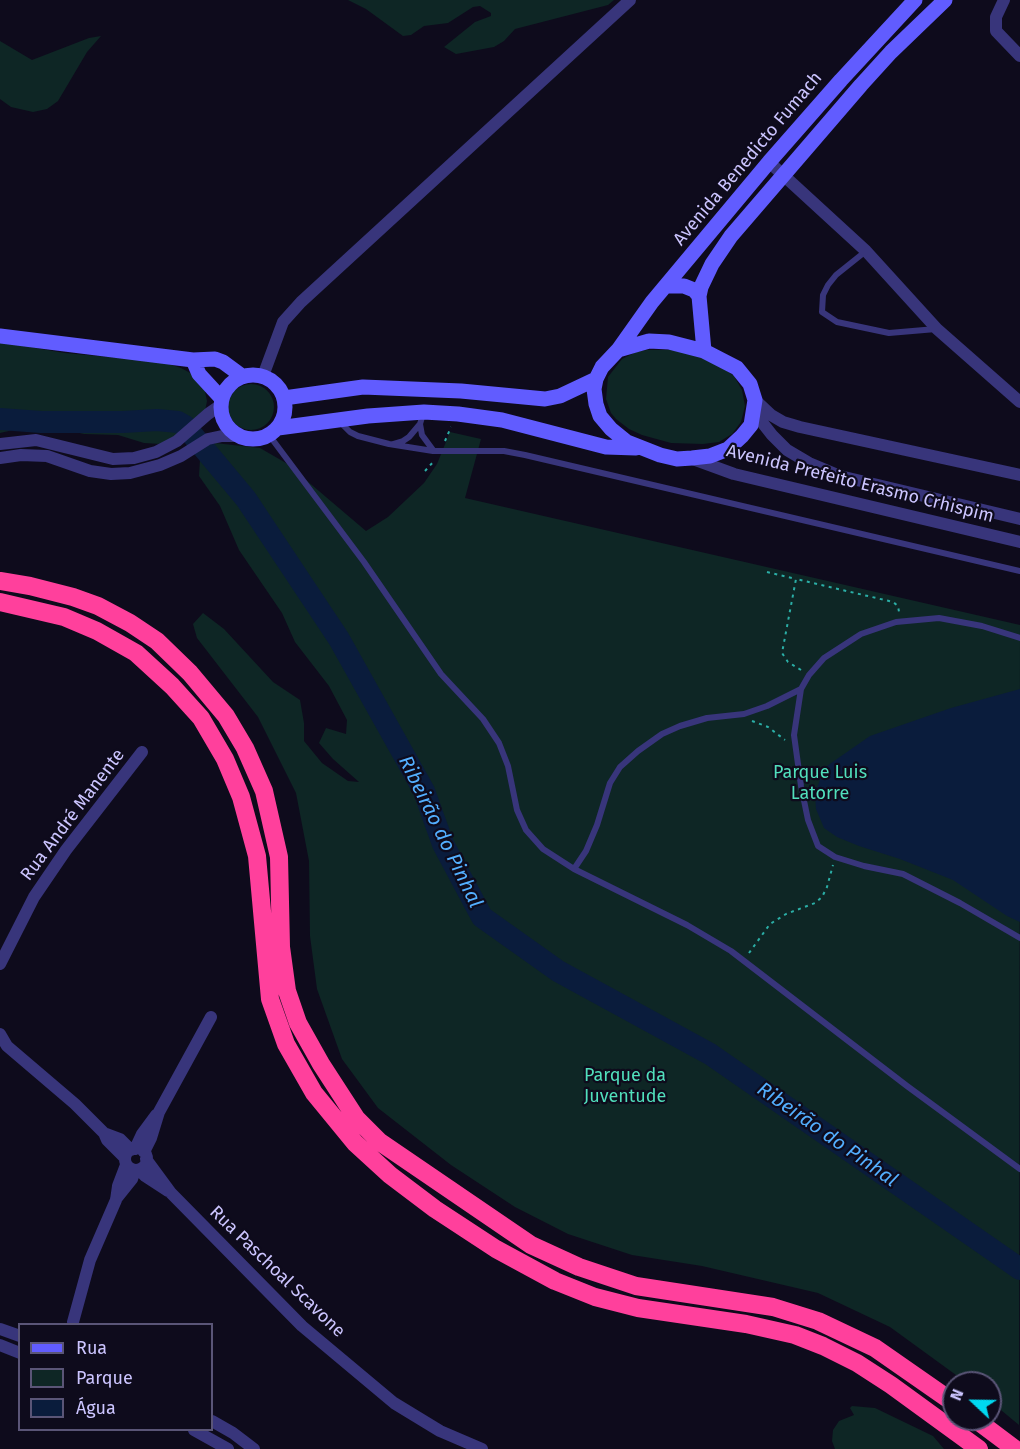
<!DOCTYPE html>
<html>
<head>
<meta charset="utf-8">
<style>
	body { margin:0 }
	#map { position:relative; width:1020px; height:1449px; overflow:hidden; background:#0e0b1c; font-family:"Fira Sans",sans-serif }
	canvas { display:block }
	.legend { position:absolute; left:18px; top:1323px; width:195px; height:108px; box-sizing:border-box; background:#0e0b1c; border:2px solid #5a5577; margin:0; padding:8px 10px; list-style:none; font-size:18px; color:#ccc5ff }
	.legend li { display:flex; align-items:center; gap:12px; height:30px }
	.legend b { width:30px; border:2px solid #5a5577 }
	.north { position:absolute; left:942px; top:1371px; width:60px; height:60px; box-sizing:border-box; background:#0e0b1c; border:2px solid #5a5577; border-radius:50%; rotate:292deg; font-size:16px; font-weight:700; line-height:24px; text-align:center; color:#ccc5ff }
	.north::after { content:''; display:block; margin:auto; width:21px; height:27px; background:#00d8f0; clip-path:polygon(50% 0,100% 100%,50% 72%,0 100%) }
</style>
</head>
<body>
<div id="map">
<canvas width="1020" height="1449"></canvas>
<ul class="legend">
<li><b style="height:8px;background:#615cff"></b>Rua</li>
<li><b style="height:16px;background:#0e2625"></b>Parque</li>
<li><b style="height:16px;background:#0a1c3c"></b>Água</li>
</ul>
<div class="north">N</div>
</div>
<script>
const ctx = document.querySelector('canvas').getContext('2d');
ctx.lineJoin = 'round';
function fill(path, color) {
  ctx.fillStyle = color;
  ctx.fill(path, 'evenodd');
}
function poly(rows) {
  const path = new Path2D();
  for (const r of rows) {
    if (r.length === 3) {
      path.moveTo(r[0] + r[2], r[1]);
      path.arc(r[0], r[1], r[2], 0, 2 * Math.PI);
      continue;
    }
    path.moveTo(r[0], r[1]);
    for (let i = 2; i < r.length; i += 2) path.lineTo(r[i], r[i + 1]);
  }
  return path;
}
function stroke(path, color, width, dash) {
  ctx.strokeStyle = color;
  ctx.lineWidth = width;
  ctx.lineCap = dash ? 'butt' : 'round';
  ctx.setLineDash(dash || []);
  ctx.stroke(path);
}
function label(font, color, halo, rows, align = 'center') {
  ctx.font = font + ' "Fira Sans",sans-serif';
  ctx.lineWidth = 4.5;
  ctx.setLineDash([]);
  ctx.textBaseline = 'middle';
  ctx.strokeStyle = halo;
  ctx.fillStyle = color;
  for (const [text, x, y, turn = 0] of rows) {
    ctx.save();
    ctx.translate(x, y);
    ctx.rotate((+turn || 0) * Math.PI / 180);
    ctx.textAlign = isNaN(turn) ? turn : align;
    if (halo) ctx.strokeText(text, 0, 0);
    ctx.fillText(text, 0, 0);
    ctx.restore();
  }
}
fill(poly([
	[348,0,614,0,608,5,515,29,504,41,494,47,456,54,444,47,475,22,491,16,491,13,480,6,473,7,448,23,424,26,411,35,403,36,366,9],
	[101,36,87,52,58,101,47,109,33,112,11,107,0,99,0,41,32,60,89,38],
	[0,342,65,353,163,362,181,368,196,376,204,387,207,401,205,411,176,438,161,444,144,443,118,435,84,434,39,424,0,433],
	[647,350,671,350,697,355,723,368,734,376,742,390,745,406,741,422,732,434,719,442,703,444,671,443,642,435,629,429,616,419,611,413,606,399,608,377,622,359,636,352],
	[251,407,23],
	[450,432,481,439,465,498,1020,625,1019,1425,990,1401,990,1383,967,1383,890,1327,818,1293,702,1266,632,1255,568,1234,515,1207,451,1165,378,1108,342,1059,317,989,310,936,309,861,296,793,258,717,197,638,193,624,203,613,224,629,273,682,300,700,304,723,304,741,322,763,348,781,359,782,333,759,319,743,326,728,346,734,347,720,329,686,295,642,282,613,239,550,220,506,199,476,200,459,215,443,260,448,286,463,366,531,388,517,424,483,437,464],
	[852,1406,875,1408,933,1436,944,1449,835,1449,832,1441,833,1430,839,1421,854,1415,850,1408]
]), '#0e2625');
fill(poly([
	[1020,689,1020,922,1007,916,953,880,900,859,859,846,837,837,824,828,816,809,815,794,824,768,870,736,951,708]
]), '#0a1c3c');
stroke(poly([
	[0,419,41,422,123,422,157,420,178,422,185,426,246,499,339,639,424,791,443,844,482,917,558,971,710,1054,1020,1269]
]), '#0a1c3c', 22);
stroke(poly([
	[445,441,451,427],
	[425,471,435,460],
	[767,572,796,579],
	[801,670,788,662,782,653,796,579,893,602,898,606,899,612],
	[752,721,768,727,785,740],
	[749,953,770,924,786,914,815,903,822,897,827,887,833,865]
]), '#2baea6', 2, [3, 4.5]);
stroke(poly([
	[866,251,836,275,828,285,823,295,822,312,837,322,889,333,936,329],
	[423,414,420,424,422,435,433,450],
	[340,422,350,432,358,436,389,444,433,451,504,451,525,455,1020,571],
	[269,435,364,562,441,674,483,719,499,743,508,766,517,810,526,830,543,849,574,869,687,925,731,951,907,1086,1020,1169],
	[393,444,403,441,409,437,420,424],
	[1020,638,982,626,939,618,896,622,861,634,824,658,809,675,801,689,794,735,801,786,808,820,818,846,835,857,864,866,903,874,960,903,1020,938],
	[574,869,586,851,597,825,610,783,620,767,638,751,662,734,680,726,707,718,744,714,767,706,801,689]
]), '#38357b', 6);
stroke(poly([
	[1004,0,996,17,996,31,1020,56],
	[769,162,866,251,937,329,1020,402],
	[263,376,283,322,301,302,630,0],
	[755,400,771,415,783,422,800,427,1020,475],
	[754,412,772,435,787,450,809,463,840,476,1020,519],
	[0,444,36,440,113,459,134,458,156,452,177,441,208,414,221,405],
	[0,458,21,455,47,456,90,471,111,474,130,473,160,465,181,456,208,439,222,436,238,436],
	[693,459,734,474,1020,542],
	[0,964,34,897,66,850,142,752],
	[0,1034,7,1046,75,1104,104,1133,107,1140,125,1158],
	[104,1133,120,1139,131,1150],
	[136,1159,11],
	[135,1149,142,1134,156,1115],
	[144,1152,151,1138,159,1112,211,1017],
	[146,1159,171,1193,302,1326,394,1403,440,1431,482,1449],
	[139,1170,145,1176,168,1191],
	[116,1199,132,1179,135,1170],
	[73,1322,90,1260,116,1200,118,1186,126,1165],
	[0,1329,20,1336],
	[0,1345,20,1353],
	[212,1421,233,1433,254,1449],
	[194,1430,228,1449]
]), '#38357b', 12);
stroke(poly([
	[666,286,684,286,694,290,699,296],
	[0,336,193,360,215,359,223,362,242,376],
	[649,341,669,342,704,351,737,368,750,384,755,400,751,425,742,436,728,449,710,456,692,458,677,459,660,455,627,442,611,429,600,416,596,404,594,389,596,379,602,367,618,350,649,341],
	[618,350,652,302,769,162,841,80,915,0],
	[704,351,699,296,701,287,712,264,731,236,861,85,891,52,945,0],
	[193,360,199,374,222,399],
	[253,407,32],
	[284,398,363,387,461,391,545,399,560,396,596,379],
	[278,428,368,416,424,412,458,414,502,420,606,447,636,448]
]), '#615cff', 15);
stroke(poly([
	[0,581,30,586,73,597,98,606,130,623,157,641,190,673,226,716,245,748,264,791,279,857,281,947,287,991,298,1023,321,1064,356,1118,380,1142,531,1245,579,1267,636,1286,773,1307,818,1321,875,1348,954,1403],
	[0,602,64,617,97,631,136,653,172,686,201,718,225,759,241,797,257,856,270,999,286,1044,314,1093,355,1143,390,1175,435,1209,496,1249,555,1281,595,1297,638,1308,746,1324,795,1335,823,1346,857,1363,891,1385,979,1449],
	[975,1419,1015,1449]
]), '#ff409c', 18);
label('18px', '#ccc5ff', '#0e0b1c', [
	["Avenida Benedicto Fumach",748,159,-50],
	["Avenida Prefeito Erasmo Crhispim",860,484,14],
	["Rua André Manente",73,815,-53],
	["Rua Paschoal Scavone",277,1272,44]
]);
label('18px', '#51dfbc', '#0e0b1c', [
	["Parque Luis",820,773],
	["Latorre",820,794],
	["Parque da",625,1076],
	["Juventude",625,1097]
]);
label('italic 20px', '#53afff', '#0e0b1c', [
	["Ribeirão do Pinhal",440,832,64],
	["Ribeirão do Pinhal",827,1135,35]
]);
</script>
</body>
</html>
